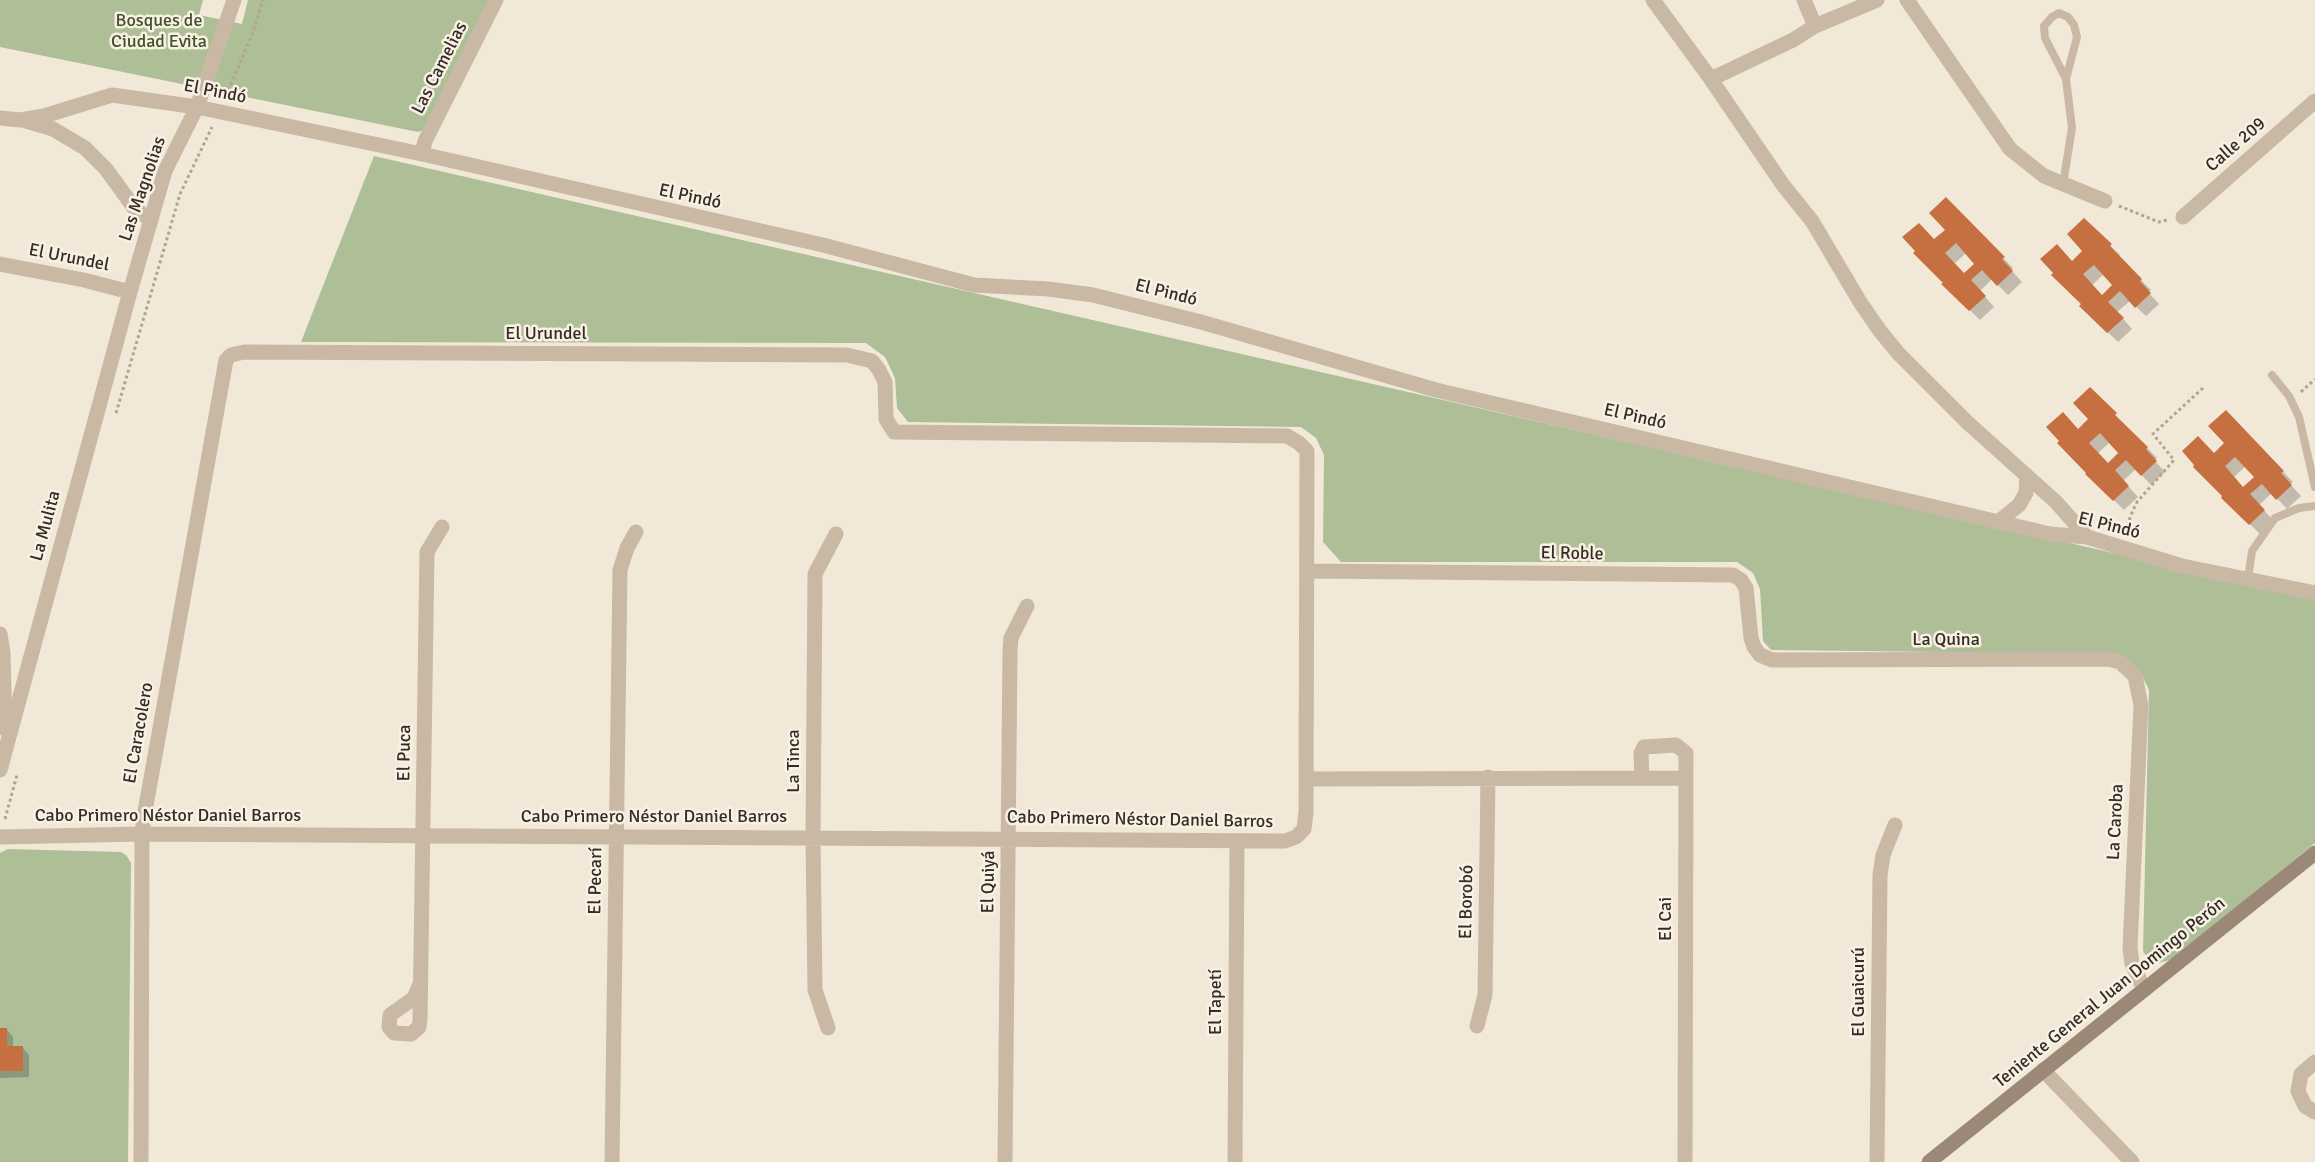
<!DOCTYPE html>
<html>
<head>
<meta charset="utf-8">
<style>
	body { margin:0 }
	canvas { display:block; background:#f1e8d8 }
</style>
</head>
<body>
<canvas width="2315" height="1162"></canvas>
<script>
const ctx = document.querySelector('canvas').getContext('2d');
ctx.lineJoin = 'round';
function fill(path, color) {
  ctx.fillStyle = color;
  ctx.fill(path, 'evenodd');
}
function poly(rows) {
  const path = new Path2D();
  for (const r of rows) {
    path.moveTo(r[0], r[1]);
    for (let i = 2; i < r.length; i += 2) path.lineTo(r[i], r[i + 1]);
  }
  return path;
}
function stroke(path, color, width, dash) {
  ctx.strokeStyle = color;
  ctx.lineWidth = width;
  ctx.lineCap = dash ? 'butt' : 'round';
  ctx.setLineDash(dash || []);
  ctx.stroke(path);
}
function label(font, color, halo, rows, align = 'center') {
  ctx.font = font + ' Signika,sans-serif';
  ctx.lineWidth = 5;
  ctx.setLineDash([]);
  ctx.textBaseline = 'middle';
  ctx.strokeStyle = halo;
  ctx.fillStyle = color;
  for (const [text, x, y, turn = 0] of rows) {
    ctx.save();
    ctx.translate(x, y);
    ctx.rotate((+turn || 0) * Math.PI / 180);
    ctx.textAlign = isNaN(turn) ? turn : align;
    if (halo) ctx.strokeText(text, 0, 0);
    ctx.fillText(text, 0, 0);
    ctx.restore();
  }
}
fill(poly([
	[0,0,203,0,199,15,242,24,248,0,490,0,427,129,418,132,0,47],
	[374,156,2315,599,2315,843,2171,960,2157,963,2149,960,2143,951,2149,690,2140,672,2116,654,1771,650,1763,641,1760,589,1753,573,1737,562,1341,562,1323,542,1324,455,1316,438,1301,427,908,422,897,408,895,378,885,357,866,343,301,342],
	[8,849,121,852,126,855,131,863,128,1162,0,1162,0,853]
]), '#aebf98');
fill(poly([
	[1946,199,2013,268,2011,270,2022,282,2008,295,1992,279,1980,291,1994,307,1980,320,1943,284,1945,283,1917,252,1947,230],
	[1966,253,1977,264,1964,275,1954,264],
	[2084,220,2120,255,2118,257,2151,290,2148,292,2159,304,2146,316,2130,301,2117,312,2132,329,2118,342,2081,306,2073,262,2084,252],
	[2104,274,2114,285,2102,296,2092,285],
	[2090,389,2157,458,2154,460,2165,472,2151,485,2136,469,2123,481,2138,497,2124,510,2087,474,2078,430,2090,419],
	[2110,442,2120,453,2108,464,2098,453],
	[2226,413,2293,482,2290,484,2301,496,2287,509,2272,493,2259,505,2274,521,2260,534,2223,498,2214,454,2226,444],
	[2246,466,2256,477,2244,489,2234,477],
	[0,1029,6,1029,13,1037,13,1048,22,1047,29,1055,29,1077,0,1078]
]), '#0003');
fill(poly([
	[1946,197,2005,257,2002,259,2013,271,1997,286,1982,270,1971,280,1986,296,1969,311,1941,284,1943,283,1913,253,1915,251,1902,237,1919,223,1934,239,1945,230,1929,213],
	[1956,243,1974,264,1964,273,1945,253],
	[2084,218,2112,244,2110,246,2142,279,2140,281,2151,293,2135,308,2120,291,2108,302,2124,318,2107,333,2079,306,2081,304,2051,275,2053,273,2040,259,2057,244,2072,261,2082,251,2067,234],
	[2094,265,2112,285,2102,295,2083,274],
	[2090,387,2117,413,2115,415,2148,447,2146,449,2157,461,2141,476,2126,460,2115,470,2129,486,2113,501,2085,474,2086,473,2057,443,2059,441,2046,427,2063,412,2078,429,2088,419,2073,403],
	[2100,433,2118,453,2108,463,2089,443],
	[2226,410,2284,471,2281,473,2292,485,2276,500,2262,484,2250,494,2265,510,2249,525,2221,498,2222,496,2193,467,2194,465,2182,451,2198,436,2214,453,2224,443,2208,426],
	[2235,457,2254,477,2243,487,2225,466],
	[0,1028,7,1028,7,1046,23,1046,23,1071,0,1071]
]), '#c67041');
stroke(poly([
	[226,96,253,32,263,0],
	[2119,206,2159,222,2167,220],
	[2301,392,2315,379],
	[116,413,180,194,212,127],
	[2128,532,2130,517,2137,502,2174,460,2153,434,2203,388],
	[5,819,17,775]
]), '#b4a38e', 3, [3, 3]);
stroke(poly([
	[2063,184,2072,128,2066,79,2077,37,2074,25,2068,17,2059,13,2052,17,2044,26,2045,38,2066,79],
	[2272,375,2289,396,2299,417,2315,487],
	[2248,579,2252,551,2275,518,2299,508,2315,506]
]), '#c9b9a4', 8);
stroke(poly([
	[1653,0,1708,75,1783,185,1812,221,1860,302,1880,331,1898,353,1968,423,2056,502,2087,537],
	[1804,0,1815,26],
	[1907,0,2010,149,2044,176,2105,201],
	[1711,79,1793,40,1815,26,1877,0],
	[0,118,20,120,44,116,112,95,197,107,422,154,823,245,974,285,1048,289,1093,295,1201,322,1436,390,2050,534,2087,537,2182,566,2315,593],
	[26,121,53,129,85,148,106,169,135,209,151,220],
	[422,154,425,141,496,0],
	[2183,217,2315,101],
	[0,264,84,280,130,292],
	[1998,522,2019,505,2026,493,2027,476],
	[1309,571,1733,575,1741,580,1746,588,1751,638,1754,647,1760,655,1772,660,2108,659,2120,662,2135,676,2141,705,2130,948,2132,964,2144,989],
	[0,634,3,653,5,729],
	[0,770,130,292,165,171,197,107,234,0],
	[1642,778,1641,753,1644,747,1676,745,1686,753,1685,1162],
	[1308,779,1686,778],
	[0,837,142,834,1285,841,1296,837,1304,829,1306,812,1307,451,1299,443,1287,436,894,432,886,419,885,382,879,370,872,361,847,355,244,352,231,355,226,360,144,817,142,834,141,1162],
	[420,984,414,998,390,1015,389,1027,394,1033,411,1034,419,1027,420,1020,427,552,442,527],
	[1477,1026,1485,995,1488,777],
	[828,1028,815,990,813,837,815,574,836,534],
	[2315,1062,2301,1074,2298,1091,2305,1106,2315,1112],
	[2043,1070,2132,1162],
	[612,1162,620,570,627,548,636,532],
	[1005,1162,1010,651,1011,638,1027,606],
	[1235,1162,1237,841],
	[1877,1162,1880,875,1883,855,1895,825]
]), '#c9b9a4', 15);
stroke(poly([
	[1929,1162,2315,853]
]), '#9c8876', 15);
label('18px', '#3f522a', '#f9f1e4', [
	["Bosques de",159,21],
	["Ciudad Evita",159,42]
]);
label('18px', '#342c26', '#f9f1e4', [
	["Las Camelias",440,68,-63],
	["El Pindó",215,92,11],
	["Calle 209",2236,145,-41],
	["Las Magnolias",143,189,-71],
	["El Pindó",690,197,12],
	["El Urundel",69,258,11],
	["El Pindó",1166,293,14],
	["El Urundel",546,334],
	["El Pindó",1635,417,13],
	["La Mulita",46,526,-75],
	["El Pindó",2109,526,14],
	["El Roble",1572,554,1],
	["La Quina",1946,640],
	["El Caracolero",139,733,-80],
	["El Puca",405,753,-89],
	["La Tinca",794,761,-90],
	["Cabo Primero Néstor Daniel Barros",168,816],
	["Cabo Primero Néstor Daniel Barros",654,817],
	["Cabo Primero Néstor Daniel Barros",1140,820,1],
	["La Caroba",2116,822,-87],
	["El Pecarí",596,881,-89],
	["El Quiyá",989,882,-89],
	["El Borobó",1467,902,-89],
	["El Cai",1666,919,-90],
	["El Guaicurú",1859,992,-90],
	["Teniente General Juan Domingo Perón",2110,993,-39],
	["El Tapetí",1216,1002,-90]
]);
</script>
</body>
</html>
